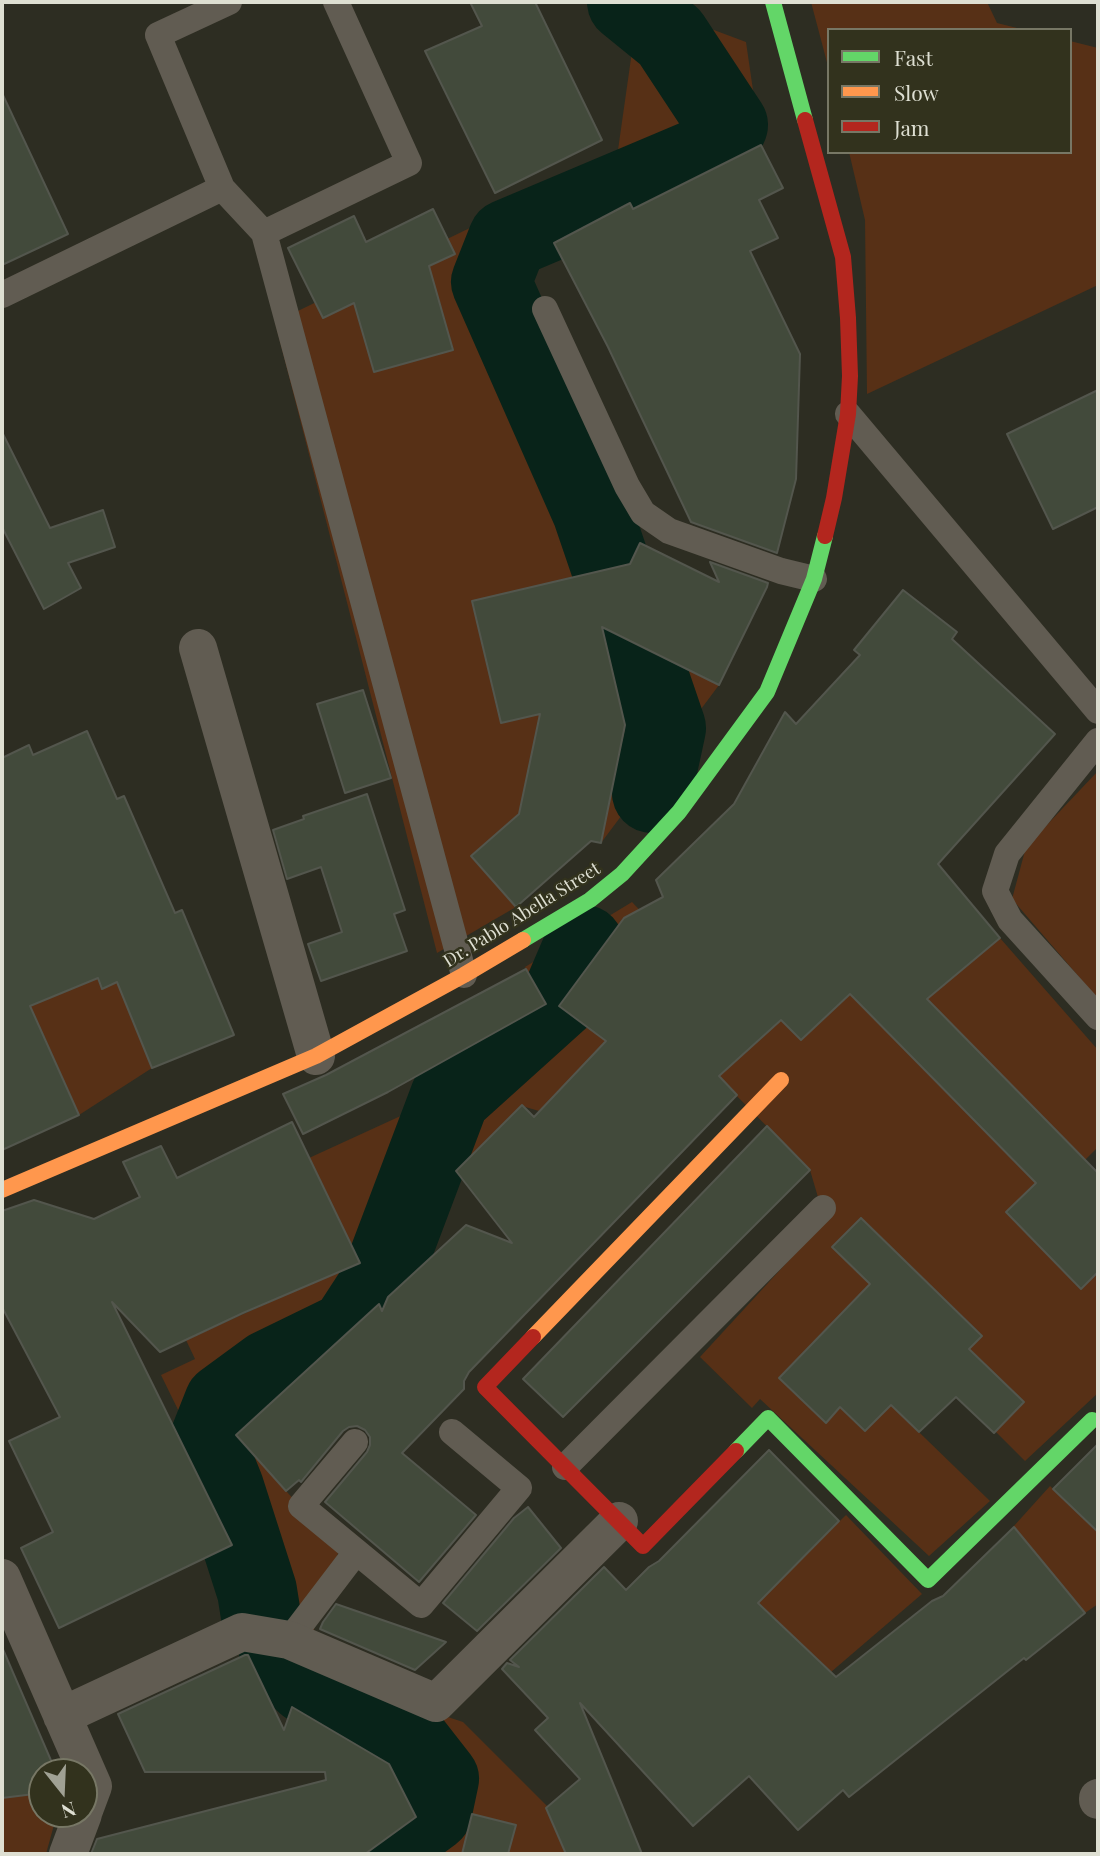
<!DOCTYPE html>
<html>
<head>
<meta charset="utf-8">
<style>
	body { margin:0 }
	#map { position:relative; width:1100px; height:1856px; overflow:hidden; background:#2d2d22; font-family:"Playfair Display",serif }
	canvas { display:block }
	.frame { position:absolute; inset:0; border:4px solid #dedfd2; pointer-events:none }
	.legend { position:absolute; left:827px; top:28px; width:245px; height:126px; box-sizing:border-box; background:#32321d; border:2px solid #777765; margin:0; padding:9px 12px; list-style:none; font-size:21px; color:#dedfd2 }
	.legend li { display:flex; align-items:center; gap:14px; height:35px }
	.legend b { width:35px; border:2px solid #777765 }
	.north { position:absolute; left:28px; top:1758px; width:70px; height:70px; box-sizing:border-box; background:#32321d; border:2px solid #777765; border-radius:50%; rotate:162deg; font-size:19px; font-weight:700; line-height:28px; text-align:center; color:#dedfd2 }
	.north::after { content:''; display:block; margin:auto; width:24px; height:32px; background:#a0a194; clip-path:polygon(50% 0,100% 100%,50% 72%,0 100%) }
</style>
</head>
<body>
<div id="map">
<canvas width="1100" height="1856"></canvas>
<div class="frame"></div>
<ul class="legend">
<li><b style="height:9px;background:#63d668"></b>Fast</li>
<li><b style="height:9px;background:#ff974d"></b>Slow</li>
<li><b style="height:9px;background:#b3261e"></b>Jam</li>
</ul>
<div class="north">N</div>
</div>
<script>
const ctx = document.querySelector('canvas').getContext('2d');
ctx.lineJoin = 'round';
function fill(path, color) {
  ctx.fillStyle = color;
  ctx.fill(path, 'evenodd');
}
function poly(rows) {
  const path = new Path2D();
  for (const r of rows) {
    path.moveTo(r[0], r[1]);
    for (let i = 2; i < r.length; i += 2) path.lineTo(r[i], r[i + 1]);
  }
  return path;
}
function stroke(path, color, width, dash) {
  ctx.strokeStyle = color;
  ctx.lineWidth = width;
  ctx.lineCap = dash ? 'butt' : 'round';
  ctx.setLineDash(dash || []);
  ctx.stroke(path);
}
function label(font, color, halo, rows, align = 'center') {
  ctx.font = font + ' "Playfair Display",serif';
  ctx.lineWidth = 5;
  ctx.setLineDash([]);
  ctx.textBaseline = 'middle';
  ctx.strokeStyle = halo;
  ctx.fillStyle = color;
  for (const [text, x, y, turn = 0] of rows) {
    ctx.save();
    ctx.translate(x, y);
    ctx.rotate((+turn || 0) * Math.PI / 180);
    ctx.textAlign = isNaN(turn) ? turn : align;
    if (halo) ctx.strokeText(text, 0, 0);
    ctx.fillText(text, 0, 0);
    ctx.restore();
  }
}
fill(poly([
	[639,2,746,42,761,145,554,243,516,298,623,578,646,648,719,685,601,843,622,742,538,725,519,814,476,852,516,907,437,953,275,322,617,157],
	[811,2,987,2,997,23,1025,30,829,30,829,70],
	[1070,41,1098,48,1098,285,867,394,865,220,849,152,1070,152],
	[1098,771,1098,999,1012,899,1026,847],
	[632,902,675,947,616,1042,583,1066,539,1111,522,1106,426,1199,393,1289,236,1435,339,1550,314,1629,321,1675,463,1722,548,1807,570,1854,375,1854,372,1850,418,1803,389,1764,259,1687,245,1611,218,1554,232,1545,184,1422,161,1375,195,1359,186,1340,281,1297,260,1254,309,1158,418,1108,434,1066,545,1005,525,967],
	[13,915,98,978,117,982,152,1068,79,1115,44,1036,10,985,2,977,2,920],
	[1000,938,1098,1050,1098,1147,1082,1163,1098,1181,1098,1393,1025,1461,995,1431,1023,1401,969,1349,982,1335,861,1218,832,1247,870,1284,779,1378,826,1423,840,1407,865,1431,891,1405,990,1501,929,1556,760,1399,752,1408,700,1357,825,1221,810,1170,718,1077,781,1019,801,1040,878,968,918,1005],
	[1050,1486,1098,1532,1098,1604,1085,1613,1013,1527],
	[846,1515,922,1594,831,1672,758,1602],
	[42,1793,42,1814,57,1814,46,1854,2,1854,2,1798]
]), '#573016');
stroke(poly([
	[627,2,670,37,728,125,714,152,508,239,491,282,592,511,666,728,652,793],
	[261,1616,257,1591,224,1488,207,1446,224,1403,269,1370,349,1331,379,1285,450,1097,562,996,584,945],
	[279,1658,307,1684,407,1738,439,1779,432,1812,375,1854]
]), '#082319', 80);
const building = poly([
	[470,2,535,2,602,140,495,193,425,51,482,26,470,2],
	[2,93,68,234,2,265,2,93],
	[761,145,783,188,759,200,778,238,750,251,800,354,796,479,777,553,691,522,608,347,554,243,630,203,633,209,761,145],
	[433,209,455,254,429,266,453,350,374,372,354,303,323,318,288,248,354,216,366,242,433,209],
	[1098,390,1098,507,1053,529,1007,434,1098,390],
	[2,432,50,528,103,510,115,547,68,563,81,588,44,609,2,527,2,432],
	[640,543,719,582,710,562,768,583,767,587,719,685,602,627,625,725,601,843,591,841,516,907,471,856,519,814,540,714,501,723,472,601,630,564,640,543],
	[903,590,957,632,952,639,1055,734,938,864,1000,938,927,999,1098,1173,1098,1272,1081,1289,1006,1212,1036,1183,850,994,801,1040,781,1020,719,1076,737,1095,469,1372,464,1381,464,1389,402,1453,476,1515,419,1582,325,1502,367,1452,370,1445,370,1437,365,1430,357,1426,349,1427,343,1431,301,1482,299,1480,286,1491,236,1435,379,1304,382,1311,388,1297,466,1225,512,1243,456,1171,522,1105,534,1117,606,1041,559,1006,624,918,663,897,656,880,734,804,785,712,796,724,860,655,854,650,903,590],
	[363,690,391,778,345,793,317,704,363,690],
	[87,731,117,799,124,796,175,913,182,910,234,1035,152,1068,117,982,102,989,98,978,30,1006,79,1115,2,1150,2,758,29,745,33,755,87,731],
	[367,794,405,910,394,914,407,951,321,981,308,944,342,932,321,867,287,879,273,830,304,819,303,816,367,794],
	[526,969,546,1004,388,1092,303,1134,283,1094,326,1075,526,969],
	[292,1122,360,1263,243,1313,160,1352,112,1302,232,1545,59,1628,21,1548,53,1532,9,1441,60,1417,2,1307,2,1211,34,1200,94,1219,140,1197,123,1162,161,1146,177,1178,292,1122],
	[767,1126,810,1170,563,1417,523,1379,767,1126],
	[861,1218,982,1336,969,1349,1024,1402,994,1433,956,1397,919,1432,891,1405,865,1431,840,1407,826,1423,779,1378,870,1284,832,1247,861,1218],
	[1098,1444,1098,1532,1053,1489,1098,1444],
	[769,1450,839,1521,758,1603,836,1677,932,1601,943,1596,1014,1527,1085,1613,1026,1660,1024,1658,849,1797,843,1790,798,1830,749,1776,693,1826,580,1703,642,1854,566,1854,546,1808,580,1779,535,1730,548,1718,502,1669,507,1663,519,1667,510,1660,604,1567,626,1590,649,1567,659,1561,769,1450],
	[528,1507,561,1548,477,1631,443,1603,514,1518,528,1507],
	[336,1604,446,1642,415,1670,320,1629,323,1622,336,1604],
	[2,1647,56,1772,42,1772,42,1793,2,1798,2,1647],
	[245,1655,248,1655,284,1730,292,1707,389,1764,416,1817,365,1854,91,1854,97,1839,326,1780,325,1772,145,1772,118,1714,245,1655],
	[472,1814,516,1825,508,1854,462,1854,472,1814]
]);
fill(building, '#424a3b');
stroke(building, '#53564d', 2);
stroke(poly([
	[229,2,158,35,222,188,264,233,464,975],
	[264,233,409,163,336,2],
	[2,295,222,188],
	[545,309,627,486,643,513,669,531,781,571,814,579],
	[848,414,1098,711],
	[1098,741,1007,854,995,891,1010,920,1098,1017],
	[355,1442,301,1506,421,1605,519,1488,452,1432],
	[565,1467,823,1208],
	[289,1640,356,1552]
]), '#615c52', 26);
stroke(poly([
	[198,648,316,1056],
	[2,1578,93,1786,84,1810],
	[62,1716,242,1632,289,1640,436,1703,619,1521],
	[1098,1798,1098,1800],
	[68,1854,83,1814]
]), '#615c52', 38);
stroke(poly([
	[773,2,805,120],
	[523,940,590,900,622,874,679,812,767,692,814,579,825,536],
	[736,1451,768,1418,928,1580,1092,1420]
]), '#63d668', 16);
stroke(poly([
	[2,1190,316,1056,464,975,523,940],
	[533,1337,781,1080]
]), '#ff974d', 16);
stroke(poly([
	[805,120,843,257,848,318,850,376,848,414,834,498,825,536],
	[533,1337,485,1387,643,1546,736,1451]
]), '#b3261e', 16);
label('18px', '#dedfd2', '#32321d', [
	["Dr. Pablo Abella Street",522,915,-32]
]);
</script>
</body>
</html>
